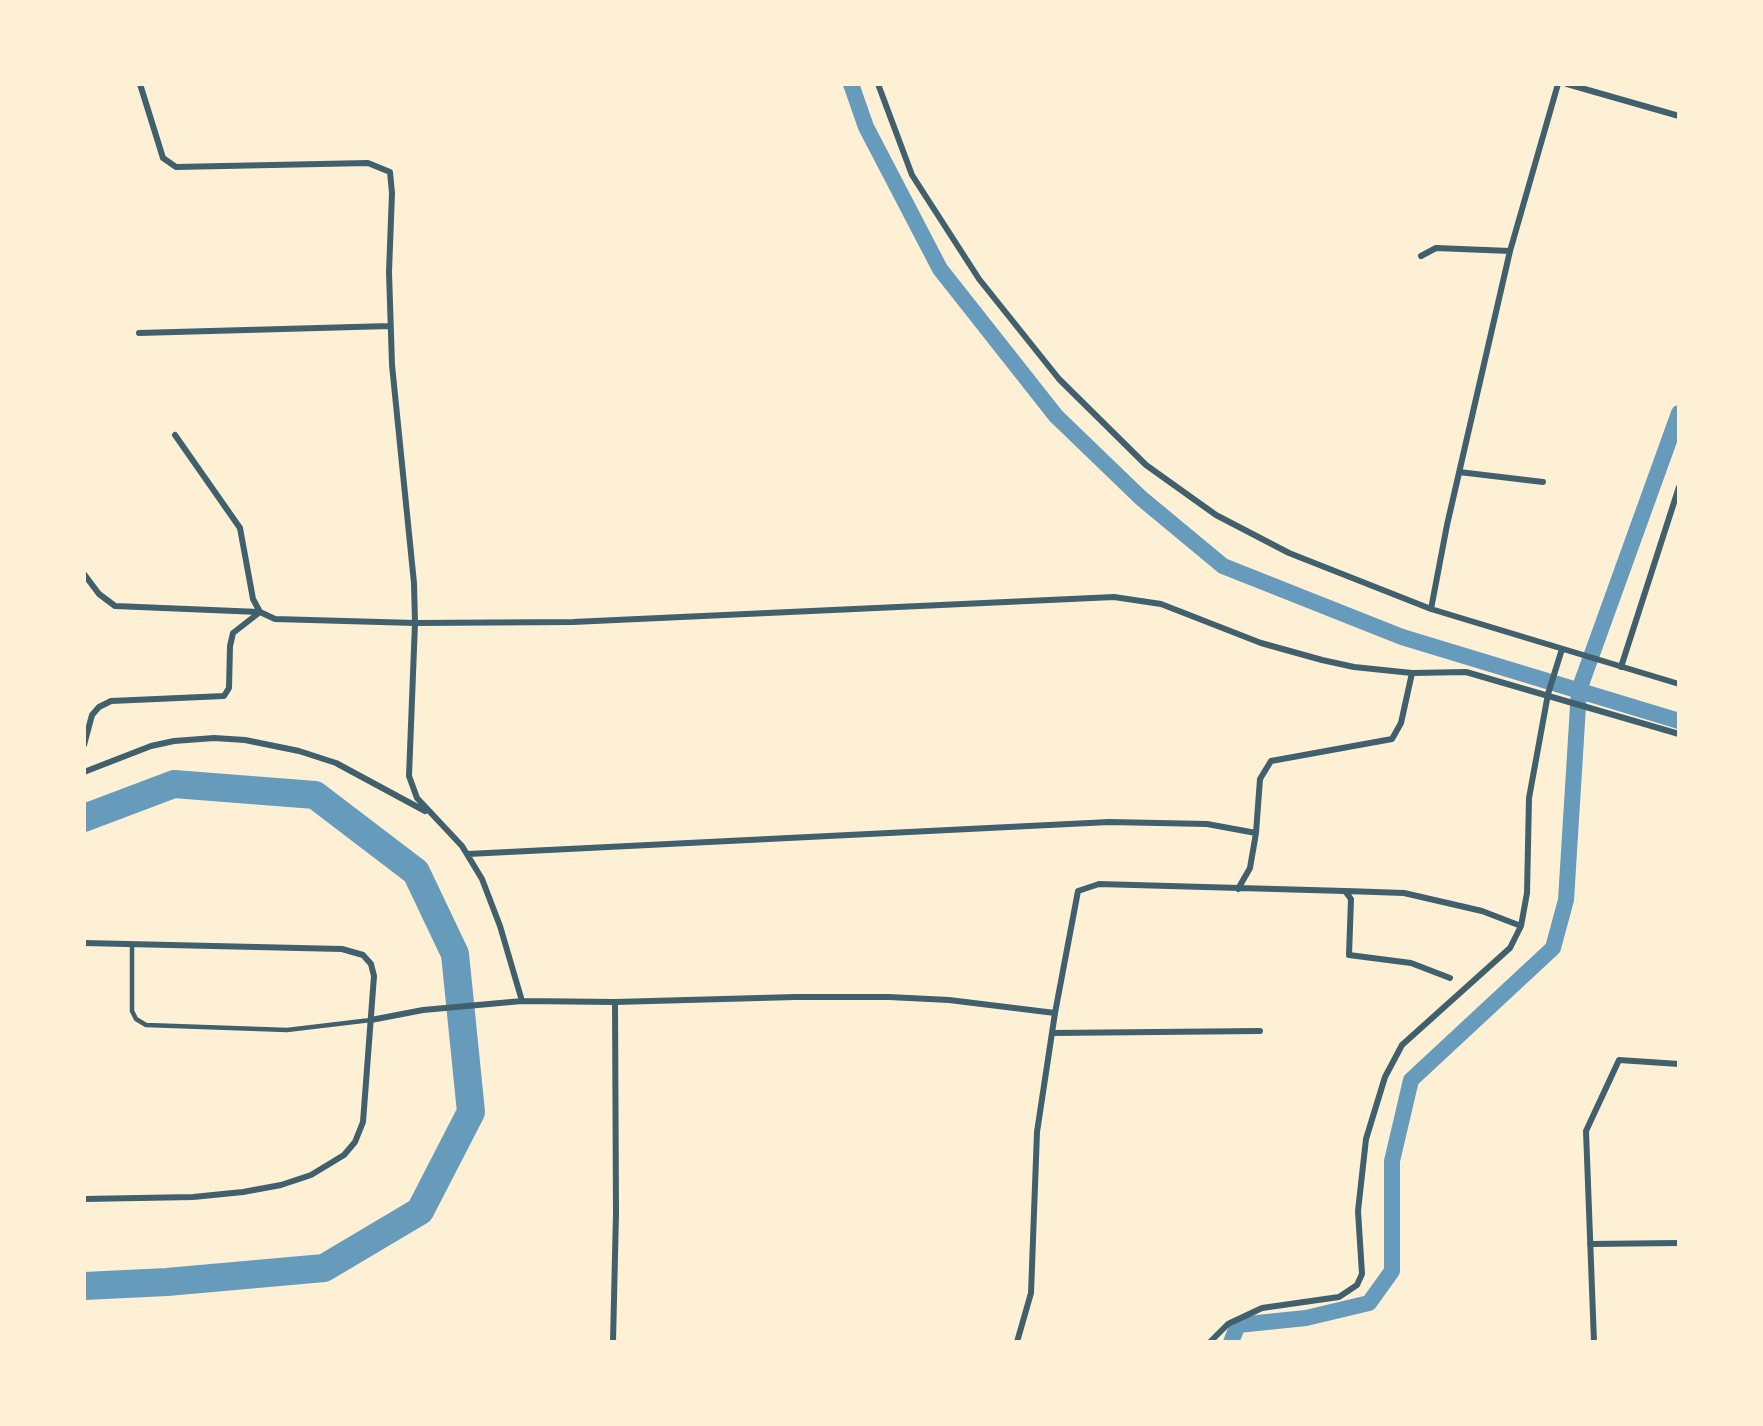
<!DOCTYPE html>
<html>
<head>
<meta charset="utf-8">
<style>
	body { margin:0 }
	#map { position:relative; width:1763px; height:1426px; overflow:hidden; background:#fdf0d5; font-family:Jost,sans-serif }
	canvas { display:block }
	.frame { position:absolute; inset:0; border:86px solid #fdf0d5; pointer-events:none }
</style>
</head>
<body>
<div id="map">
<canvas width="1763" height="1426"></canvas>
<div class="frame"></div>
</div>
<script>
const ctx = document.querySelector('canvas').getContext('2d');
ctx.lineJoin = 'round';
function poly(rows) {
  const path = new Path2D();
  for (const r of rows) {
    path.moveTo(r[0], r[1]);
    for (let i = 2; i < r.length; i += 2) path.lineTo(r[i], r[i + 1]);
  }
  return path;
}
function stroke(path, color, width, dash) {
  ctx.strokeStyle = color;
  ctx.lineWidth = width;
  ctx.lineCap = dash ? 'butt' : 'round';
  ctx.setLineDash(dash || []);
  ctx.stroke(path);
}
stroke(poly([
	[851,84,866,127,940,269,1056,416,1141,498,1223,566,1402,637,1679,721],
	[1231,1342,1238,1325,1306,1318,1369,1303,1392,1271,1392,1161,1411,1080,1553,948,1566,900,1579,690,1679,413]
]), '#669bbc', 16);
stroke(poly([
	[84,818,174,784,315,795,416,872,455,954,471,1112,420,1211,324,1268,167,1282,84,1286]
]), '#669bbc', 28);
stroke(poly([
	[132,944,132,1011,136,1019,146,1025,287,1030,371,1020]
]), '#3f606c', 4.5);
stroke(poly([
	[140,84,163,158,176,167,368,163,390,172,392,193,389,272,392,365,414,583,415,623,409,776,417,798,462,846,482,879,500,926,522,1001],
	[878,84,912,175,979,279,1059,379,1146,465,1216,515,1289,553,1431,609,1679,684],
	[1567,84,1679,116],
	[1421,256,1436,248,1510,251],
	[139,333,390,326],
	[175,435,240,528,253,599,260,612,275,619,415,623,573,622,1114,597,1161,604,1261,643,1322,660,1354,667,1412,673,1466,672,1679,734],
	[1459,472,1543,482],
	[84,574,99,594,115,606,259,612],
	[1431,609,1447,525,1510,251,1558,84],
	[1621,667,1679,487],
	[84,745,92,715,99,707,111,701,224,696,229,688,230,646,233,633,260,612],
	[84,772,151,746,174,741,214,738,245,740,299,751,336,763,425,811],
	[468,854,1109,822,1207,824,1256,833],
	[1238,889,1250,868,1256,833,1260,779,1271,761,1392,739,1401,723,1412,673],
	[1346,891,1404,893,1482,911,1521,926],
	[84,943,342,949,363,955,371,964,374,976,363,1122,355,1142,344,1155,311,1175,281,1185,243,1192,193,1197,84,1199],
	[371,1020,423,1010,522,1001,615,1002,795,997,889,997,949,1000,1055,1013],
	[1052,1033,1260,1031],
	[1590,1244,1679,1243],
	[613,1342,616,1213,615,1002],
	[1017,1342,1031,1293,1037,1132,1055,1013,1078,891,1099,884,1345,891,1351,899,1349,955,1411,963,1450,978],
	[1210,1342,1228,1324,1262,1308,1339,1297,1357,1285,1362,1274,1358,1211,1366,1139,1385,1077,1402,1045,1510,948,1521,926,1527,893,1529,798,1548,694,1562,649],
	[1594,1342,1586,1131,1619,1060,1679,1064]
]), '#3f606c', 6);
</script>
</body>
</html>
